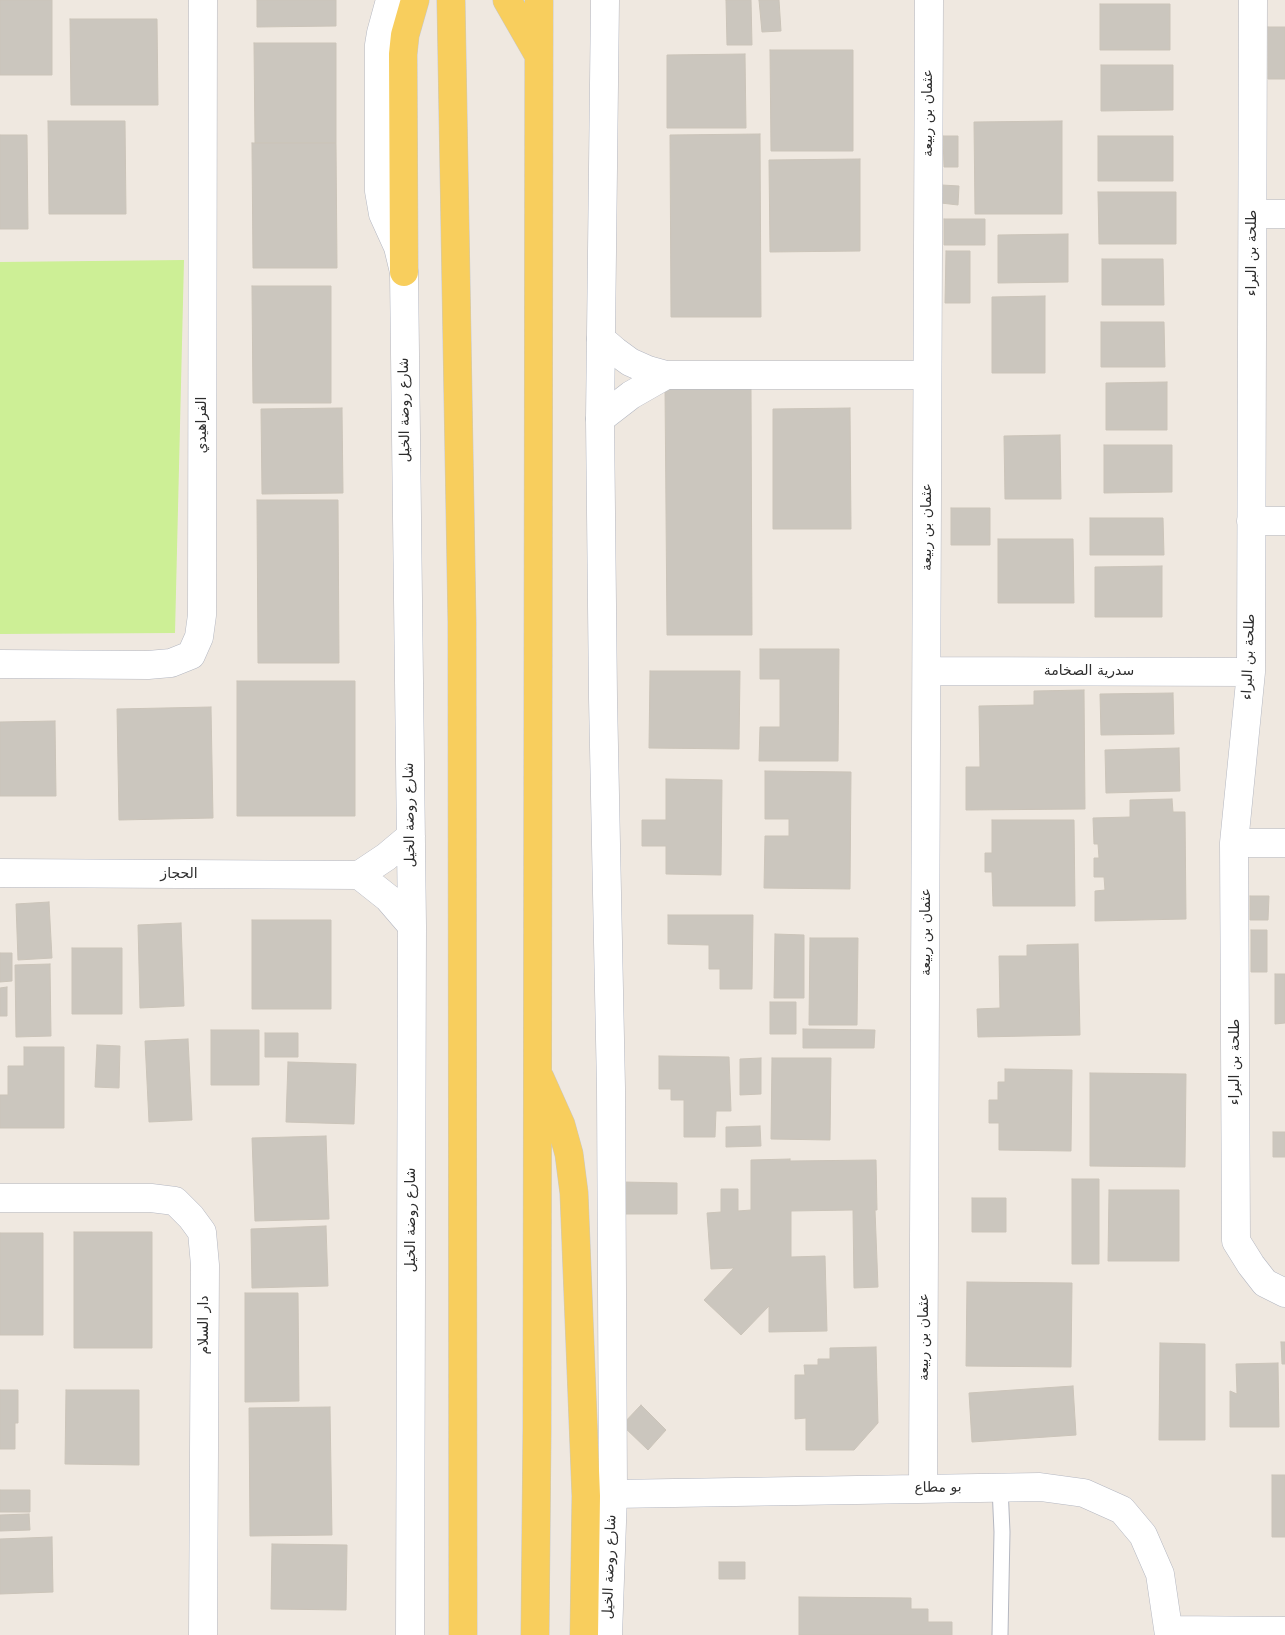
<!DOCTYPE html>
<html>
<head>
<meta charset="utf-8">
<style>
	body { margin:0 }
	canvas { display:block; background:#efe8e0 }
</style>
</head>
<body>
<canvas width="1285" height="1635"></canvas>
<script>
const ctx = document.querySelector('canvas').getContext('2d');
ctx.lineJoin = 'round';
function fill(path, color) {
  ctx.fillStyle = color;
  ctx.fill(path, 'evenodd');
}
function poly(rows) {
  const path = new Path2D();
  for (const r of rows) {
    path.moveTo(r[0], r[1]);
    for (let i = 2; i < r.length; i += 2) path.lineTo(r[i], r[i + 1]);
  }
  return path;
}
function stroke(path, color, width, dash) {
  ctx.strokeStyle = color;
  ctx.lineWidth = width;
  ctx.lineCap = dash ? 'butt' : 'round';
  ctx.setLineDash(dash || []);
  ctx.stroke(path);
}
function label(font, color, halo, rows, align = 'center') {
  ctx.font = font + ' "DejaVu Sans",Vazirmatn,sans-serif';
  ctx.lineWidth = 5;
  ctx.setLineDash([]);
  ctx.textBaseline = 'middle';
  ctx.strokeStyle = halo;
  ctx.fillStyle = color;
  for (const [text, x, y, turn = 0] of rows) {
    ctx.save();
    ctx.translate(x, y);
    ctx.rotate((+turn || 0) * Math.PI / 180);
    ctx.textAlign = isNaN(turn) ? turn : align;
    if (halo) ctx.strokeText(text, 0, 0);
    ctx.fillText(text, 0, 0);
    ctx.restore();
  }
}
fill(poly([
	[184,260,175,633,0,634,0,262]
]), '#cdef96');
const building = poly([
	[0,0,52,0,52,75,0,75,0,0],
	[257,0,336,0,336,26,257,27,257,0],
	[726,0,751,0,752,45,727,45,726,0],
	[759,0,779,0,781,31,762,32,759,0],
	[1100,4,1170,4,1170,50,1100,50,1100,4],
	[70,19,157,19,158,105,71,105,70,19],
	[1268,27,1285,27,1285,79,1268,79,1268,27],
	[254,43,336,43,336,143,255,143,254,43],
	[770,50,853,50,853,151,771,151,770,50],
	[745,54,746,128,667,128,667,55,745,54],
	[1101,65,1173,65,1173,110,1101,111,1101,65],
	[48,121,125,121,126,214,49,214,48,121],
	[1062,121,1062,214,975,214,974,122,1062,121],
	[760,134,761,317,671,317,670,135,760,134],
	[0,135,27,135,28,229,0,229,0,135],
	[943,136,958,136,958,167,944,167,943,136],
	[1098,136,1173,136,1173,181,1098,181,1098,136],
	[252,143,336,143,337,268,253,268,252,143],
	[860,159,860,251,770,252,769,160,860,159],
	[942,185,959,186,958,205,941,203,942,185],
	[1098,192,1176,192,1176,244,1099,244,1098,192],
	[944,219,985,219,985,245,944,245,944,219],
	[1068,234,1068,282,998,283,998,235,1068,234],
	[946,251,970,251,970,303,945,303,946,251],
	[1102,259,1163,259,1164,305,1102,305,1102,259],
	[252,286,331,286,331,403,253,403,252,286],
	[1045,296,1045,373,992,373,992,297,1045,296],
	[1101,322,1164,322,1165,367,1101,367,1101,322],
	[1167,382,1167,430,1106,430,1106,383,1167,382],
	[751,387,752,635,667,635,665,388,751,387],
	[342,408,343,493,262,494,261,409,342,408],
	[850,408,851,529,773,529,773,409,850,408],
	[1060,435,1061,499,1005,499,1004,436,1060,435],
	[1104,445,1172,445,1172,492,1104,493,1104,445],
	[257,500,338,500,339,663,258,663,257,500],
	[951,508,990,508,990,545,951,545,951,508],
	[1090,518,1163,518,1164,555,1090,555,1090,518],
	[998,539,1073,539,1074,603,998,603,998,539],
	[1162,566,1162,617,1095,617,1095,567,1162,566],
	[760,649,839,649,838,761,759,761,760,727,780,727,780,679,760,679,760,649],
	[650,671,740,671,739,749,649,748,650,671],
	[237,681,355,681,355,816,237,816,237,681],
	[1084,690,1085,809,966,810,966,767,980,767,979,706,1034,705,1034,691,1084,690],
	[1173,693,1174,734,1101,735,1100,694,1173,693],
	[211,707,213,818,119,820,117,709,211,707],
	[55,721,56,796,0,796,0,722,55,721],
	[1179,748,1180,791,1106,793,1105,750,1179,748],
	[765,771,851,772,850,889,764,888,765,836,789,836,789,819,765,819,765,771],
	[666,779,722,780,721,875,666,874,666,846,642,846,642,820,666,820,666,779],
	[1172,799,1173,812,1185,812,1186,919,1095,921,1095,891,1105,890,1104,877,1094,877,1094,858,1099,858,1098,844,1094,844,1093,818,1130,817,1130,800,1172,799],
	[992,820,1074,820,1075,906,993,906,992,872,985,872,985,853,992,853,992,820],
	[1250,896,1269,896,1268,920,1250,920,1250,896],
	[49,902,52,958,18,960,16,904,49,902],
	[668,915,753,915,752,989,720,989,720,969,709,969,709,945,668,944,668,915],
	[252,920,331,920,331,1009,252,1009,252,920],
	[181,923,184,1006,140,1008,138,925,181,923],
	[1251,930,1267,930,1267,972,1251,972,1251,930],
	[775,934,804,935,804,998,774,998,775,934],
	[810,938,858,938,857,1025,809,1025,810,938],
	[1078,944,1080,1035,978,1037,977,1009,1000,1008,999,956,1027,956,1027,945,1078,944],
	[72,948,122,948,122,1014,72,1014,72,948],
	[0,953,12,953,12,981,0,982,0,953],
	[50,964,51,1036,16,1037,15,965,50,964],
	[1275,974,1285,974,1285,1023,1275,1024,1275,974],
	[7,987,7,1016,0,1016,0,988,7,987],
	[770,1002,796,1002,796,1034,770,1034,770,1002],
	[803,1029,875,1030,874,1048,803,1048,803,1029],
	[211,1030,259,1030,259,1085,211,1085,211,1030],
	[265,1033,298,1033,298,1057,265,1057,265,1033],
	[188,1039,192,1120,149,1122,145,1041,188,1039],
	[97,1045,120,1046,119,1088,95,1087,97,1045],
	[24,1047,64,1047,64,1128,0,1128,0,1095,8,1095,8,1066,24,1066,24,1047],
	[659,1056,729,1057,731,1111,716,1111,715,1137,684,1137,684,1100,671,1100,671,1089,659,1089,659,1056],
	[761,1058,761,1094,740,1095,740,1059,761,1058],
	[772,1058,831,1058,830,1140,771,1139,772,1058],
	[288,1062,356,1064,354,1124,286,1122,288,1062],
	[1005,1069,1072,1070,1071,1151,999,1150,999,1123,989,1123,989,1100,998,1100,998,1082,1005,1082,1005,1069],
	[1090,1073,1186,1074,1185,1167,1090,1166,1090,1073],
	[760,1126,761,1146,726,1147,726,1127,760,1126],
	[1273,1132,1285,1132,1285,1157,1273,1157,1273,1132],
	[326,1136,329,1219,255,1221,252,1138,326,1136],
	[790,1159,790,1161,876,1160,877,1210,875,1210,878,1287,854,1288,853,1210,791,1211,791,1257,825,1256,827,1331,769,1332,769,1306,741,1335,704,1300,734,1268,711,1269,707,1213,721,1212,721,1189,738,1189,738,1211,751,1210,751,1160,790,1159],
	[1072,1179,1099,1179,1099,1264,1072,1264,1072,1179],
	[622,1182,677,1183,677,1214,622,1214,622,1182],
	[1109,1190,1179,1190,1179,1261,1108,1261,1109,1190],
	[972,1198,1006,1198,1006,1232,972,1232,972,1198],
	[326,1226,328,1286,252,1288,251,1229,326,1226],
	[74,1232,152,1232,152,1348,74,1348,74,1232],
	[0,1233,43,1233,43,1335,0,1335,0,1233],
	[967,1282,1072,1283,1071,1367,966,1366,967,1282],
	[245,1293,298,1293,299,1401,245,1402,245,1293],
	[1281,1342,1285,1342,1285,1364,1282,1364,1281,1342],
	[1160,1343,1205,1344,1205,1440,1159,1440,1160,1343],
	[876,1347,878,1423,854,1450,806,1450,806,1418,795,1419,795,1375,805,1375,804,1365,818,1365,818,1359,830,1359,830,1348,876,1347],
	[1278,1363,1279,1427,1230,1427,1230,1391,1237,1394,1236,1364,1278,1363],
	[1073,1386,1076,1435,972,1442,969,1393,1073,1386],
	[0,1390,18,1390,18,1423,15,1423,15,1449,0,1449,0,1390],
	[66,1390,139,1390,139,1465,65,1464,66,1390],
	[641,1405,666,1430,648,1450,622,1425,641,1405],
	[330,1407,332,1535,250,1536,249,1408,330,1407],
	[1272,1475,1285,1475,1285,1537,1272,1537,1272,1475],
	[0,1490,30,1490,30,1512,0,1512,0,1490],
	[29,1514,30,1530,0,1531,0,1515,29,1514],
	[52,1537,53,1592,0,1594,0,1539,52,1537],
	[272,1544,347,1545,346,1610,271,1609,272,1544],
	[719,1562,745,1562,745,1579,719,1579,719,1562],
	[799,1597,911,1598,911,1609,928,1609,928,1622,952,1622,952,1635,799,1635,799,1597]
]);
fill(building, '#cbc6be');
stroke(building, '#cbc4b9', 1);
const service = poly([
	[1000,1487,1002,1532,1000,1635]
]);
const minor = poly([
	[390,0,381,33,379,45,379,191,383,214,398,247,404,272,412,926,410,1635],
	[1253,0,1251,672,1234,843,1236,1241,1251,1265,1265,1283,1285,1293],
	[1253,214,1285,214],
	[601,339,615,351,630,362,648,370,666,375,927,375],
	[600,419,631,395,666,375],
	[1251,521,1285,521],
	[0,664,148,665,171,663,191,655,199,637,202,615,203,0],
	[928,671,1251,672],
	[1234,843,1285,843],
	[0,873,359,875,386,857,411,836],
	[359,875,388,898,412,926],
	[0,1198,151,1198,175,1201,191,1217,202,1232,205,1265,203,1635],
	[923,1488,929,0],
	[613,1494,1040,1487,1084,1493,1122,1510,1143,1535,1160,1574,1169,1635],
	[1169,1630,1285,1631]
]);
const tertiary = poly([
	[605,0,600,419,603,698,611,1088,613,1494,608,1635]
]);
const primary = poly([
	[451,0,462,622,463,1635],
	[507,0,538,54],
	[404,272,403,54,405,35,415,0],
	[540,1078,561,1125,569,1154,574,1193,586,1496,584,1635],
	[535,1635,537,1430,539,0]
]);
stroke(service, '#b4b7c1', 17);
stroke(minor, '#b4b7c1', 29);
stroke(tertiary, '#b4b7c1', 29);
stroke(primary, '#c9c9c9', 29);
stroke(service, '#fff', 15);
stroke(minor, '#fff', 28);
stroke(tertiary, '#fff', 28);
stroke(primary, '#f8ce5d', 28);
label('14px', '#2e2e2e', '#fff', [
	["عثمان بن ربيعة",928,113,-90],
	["طلحة بن البراء",1252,253,-90],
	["شارع روضة الخيل",405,410,-91],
	["الفراهيدي",202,425,-90],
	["عثمان بن ربيعة",927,527,-90],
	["طلحة بن البراء",1249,657,-88],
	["سدرية الصخامة",1089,671],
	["شارع روضة الخيل",410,815,-91],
	["الحجاز",179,874],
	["عثمان بن ربيعة",926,932,-90],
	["طلحة بن البراء",1235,1062,-90],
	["شارع روضة الخيل",411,1220,-90],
	["دار السلام",204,1325,-90],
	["عثمان بن ربيعة",924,1337,-90],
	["بو مطاع",938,1488,-1],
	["شارع روضة الخيل",610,1567,-88]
]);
</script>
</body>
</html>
